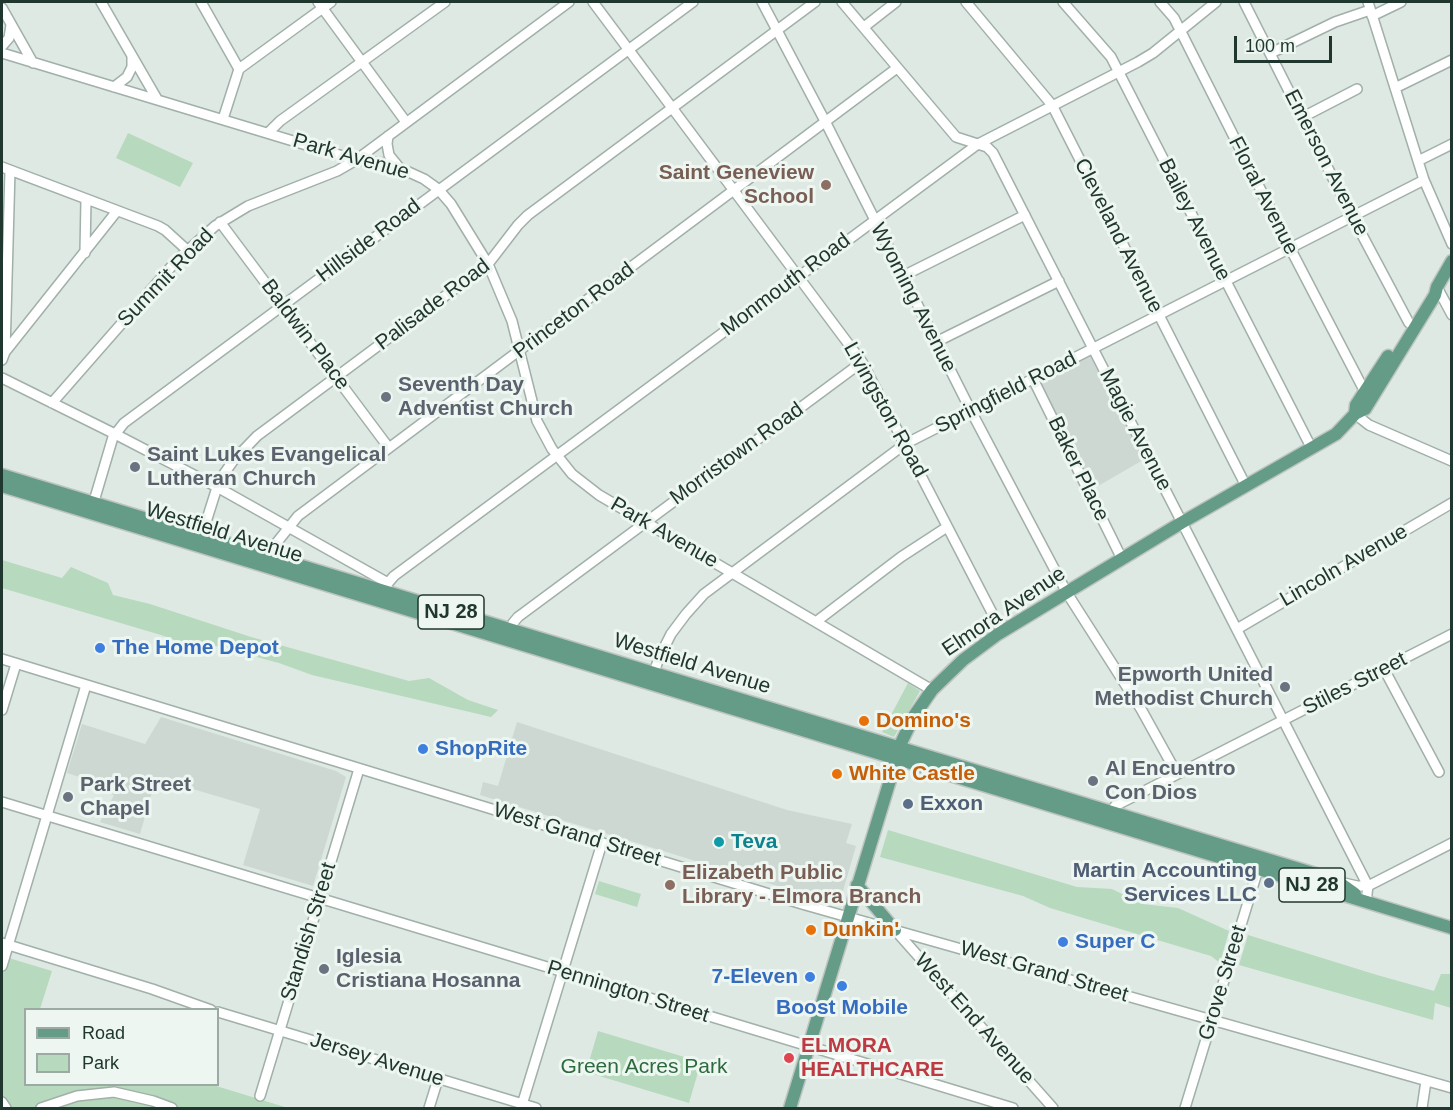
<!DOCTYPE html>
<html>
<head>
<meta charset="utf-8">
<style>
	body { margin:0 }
	#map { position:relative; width:1453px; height:1110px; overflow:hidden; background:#dee9e3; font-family:Arial,sans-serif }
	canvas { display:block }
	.frame { position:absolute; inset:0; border:3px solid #20372f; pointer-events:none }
	.legend { position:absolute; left:24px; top:1008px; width:195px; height:78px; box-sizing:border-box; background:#eef6f1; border:2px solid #9caaa3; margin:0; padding:8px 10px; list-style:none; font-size:18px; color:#20372f }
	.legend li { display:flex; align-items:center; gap:12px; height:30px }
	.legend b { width:30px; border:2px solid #9caaa3 }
	.scale { position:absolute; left:1234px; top:36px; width:98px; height:27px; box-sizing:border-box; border:3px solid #20372f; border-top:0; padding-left:8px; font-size:18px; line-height:21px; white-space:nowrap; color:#20372f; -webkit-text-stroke:4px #eef6f1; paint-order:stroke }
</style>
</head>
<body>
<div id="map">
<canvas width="1453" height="1110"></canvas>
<div class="frame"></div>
<ul class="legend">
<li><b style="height:8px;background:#649c88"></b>Road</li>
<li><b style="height:16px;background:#b7d9bd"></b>Park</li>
</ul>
<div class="scale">100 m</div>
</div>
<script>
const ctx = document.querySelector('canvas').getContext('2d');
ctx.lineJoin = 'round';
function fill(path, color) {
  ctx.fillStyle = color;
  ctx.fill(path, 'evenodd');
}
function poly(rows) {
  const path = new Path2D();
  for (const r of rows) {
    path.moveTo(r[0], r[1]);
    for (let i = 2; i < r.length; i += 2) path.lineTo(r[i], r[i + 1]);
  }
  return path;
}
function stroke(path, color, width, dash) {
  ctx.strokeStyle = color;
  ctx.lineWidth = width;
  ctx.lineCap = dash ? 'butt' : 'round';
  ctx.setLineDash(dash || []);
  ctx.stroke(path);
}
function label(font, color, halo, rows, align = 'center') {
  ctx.font = font + ' Arial,sans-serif';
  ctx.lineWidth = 6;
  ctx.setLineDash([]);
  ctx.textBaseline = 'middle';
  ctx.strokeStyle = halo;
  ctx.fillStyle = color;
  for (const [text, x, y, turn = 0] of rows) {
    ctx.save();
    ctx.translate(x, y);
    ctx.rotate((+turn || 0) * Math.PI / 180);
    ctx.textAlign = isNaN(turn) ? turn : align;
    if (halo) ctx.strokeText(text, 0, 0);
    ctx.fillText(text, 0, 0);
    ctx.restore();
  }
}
fill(poly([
	[1089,354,1143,460,1093,489,1040,381],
	[161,717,336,771,346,777,313,886,243,865,260,809,156,778,140,834,100,822,114,795,94,789,95,782,67,773,82,724,145,744],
	[517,722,787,810,852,824,846,843,856,846,841,898,833,903,480,795,483,782,498,786]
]), '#ccd8d1');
fill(poly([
	[128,133,193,163,180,187,116,158],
	[2,560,62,578,71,567,108,583,113,595,150,604,251,637,409,681,429,678,468,700,498,710,491,717,312,675,279,663,216,646,198,649,161,635,2,588],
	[908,683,920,691,894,737,882,732],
	[888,830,1077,887,1112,889,1142,904,1178,908,1229,931,1220,963,1211,956,1050,908,1023,896,880,857],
	[599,881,641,894,637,907,595,894],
	[1248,935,1377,975,1434,991,1441,974,1451,974,1451,1008,1435,1003,1433,1020,1239,965],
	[2,956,52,971,40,1009,26,1010,26,1084,213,1085,288,1108,2,1108],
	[598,1031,701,1062,689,1103,586,1072]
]), '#b7d9bd');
const minor = poly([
	[101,2,157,99],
	[201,2,239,69],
	[318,2,406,122],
	[593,2,862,362,1002,632],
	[762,2,826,123,971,411,1067,593,1141,709,1177,774],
	[842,2,956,137,987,147,993,153,1368,886,1366,902],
	[966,2,1052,105,1246,486],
	[1063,2,1111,57,1312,449],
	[1160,2,1174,18,1290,248,1365,392],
	[1244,2,1352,216,1409,323],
	[1368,2,1424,180,1452,244],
	[2,8,33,63],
	[1372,16,1401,2],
	[864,27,896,2],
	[2,46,9,38,11,25],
	[2,53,356,160,391,164,424,179,438,189,451,204,488,264,512,321,537,421,552,449,572,474,599,495,932,690],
	[1271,53,1335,22,1370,10],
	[114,87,127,77,132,67,132,56],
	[1395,88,1452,60],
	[1303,117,1357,89],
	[223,119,239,69,331,2],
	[269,132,280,121,445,2],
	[388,136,387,144,389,155,398,166],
	[1418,161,1452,144],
	[2,167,158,226,165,230,187,250],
	[220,222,389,448],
	[85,253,86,199],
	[903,276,1025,215],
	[1437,287,1452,315],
	[936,342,1059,281],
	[5,352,10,170],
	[2,360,5,352,117,211],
	[2,378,115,434,217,487,388,583],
	[1033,379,1122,559],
	[52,403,178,259,215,226,248,206,337,171,356,160,569,2],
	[1355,414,1369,425,1452,461],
	[92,508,113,437,124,423,693,2],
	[200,541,219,481,233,461,257,436,488,264,518,225,528,215,815,2],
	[268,563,274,546,298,516,897,68],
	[383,596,388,583,394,576,978,144,1138,62,1153,53,1216,2],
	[817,621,901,557,947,527],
	[1237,629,1452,503],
	[510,635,513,623,518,617,862,362],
	[2,659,802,904,1452,1088],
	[1384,669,1439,772],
	[652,678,659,658,671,634,686,614,704,594,905,444,1424,180],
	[2,710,16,664],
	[2,802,1013,1108],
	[1108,816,1115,806,1452,634],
	[1344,883,1357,886,1368,886,1452,843],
	[895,930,1053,1108],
	[2,943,152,989,211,1010],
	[2,966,86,685],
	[218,1012,536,1108],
	[260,1096,359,769],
	[2,1102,6,1108],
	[41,1108,77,1096,114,1092,153,1101,172,1108],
	[429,1108,438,1079],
	[521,1108,602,843],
	[1185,1108,1260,863],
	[1422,1108,1426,1081]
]);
const major = poly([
	[1355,414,1356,405,1388,356],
	[2,475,1319,875,1341,884,1355,894],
	[2,486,1452,928],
	[857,885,895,930],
	[790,1108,902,741,914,716,932,690,963,660,998,634,1181,523,1336,434,1355,414,1365,409,1435,295,1437,287,1452,261]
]);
stroke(minor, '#a1b0a9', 12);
stroke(major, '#bcc3c1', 15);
stroke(minor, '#fff', 9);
stroke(major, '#649c88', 12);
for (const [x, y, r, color] of [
	[826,185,6,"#8d6e63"],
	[386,397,6,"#6b7280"],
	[135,467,6,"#6b7280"],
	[100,648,6,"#3f7fe0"],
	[1285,687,6,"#6b7280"],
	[864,721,6,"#e8710a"],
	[423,749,6,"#3f7fe0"],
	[837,774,6,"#e8710a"],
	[1093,781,6,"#6b7280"],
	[68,797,6,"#6b7280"],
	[908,804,6,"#5c6f8a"],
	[719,842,6,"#0f9aa8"],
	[1269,883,6,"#5c6f8a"],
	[670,885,6,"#8d6e63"],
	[811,930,6,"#e8710a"],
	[1063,942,6,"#3f7fe0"],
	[324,969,6,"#6b7280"],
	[810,977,6,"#3f7fe0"],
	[842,986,6,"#3f7fe0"],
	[789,1058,6,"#e0444e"]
]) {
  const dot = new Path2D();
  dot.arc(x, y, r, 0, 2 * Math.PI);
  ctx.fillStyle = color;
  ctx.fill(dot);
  stroke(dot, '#eef6f1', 2);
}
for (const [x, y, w] of [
	[451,612,66],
	[1312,885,66]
]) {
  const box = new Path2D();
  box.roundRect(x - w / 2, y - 17, w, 34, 4.5);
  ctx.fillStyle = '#eef6f1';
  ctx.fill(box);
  stroke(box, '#20372f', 1.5);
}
label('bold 20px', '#20372f', null, [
	["NJ 28",451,612],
	["NJ 28",1312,885]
]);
label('21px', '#20372f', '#eef6f1', [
	["Park Avenue",351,157,16],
	["Emerson Avenue",1326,163,63],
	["Floral Avenue",1263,196,63],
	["Bailey Avenue",1194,220,63],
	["Cleveland Avenue",1118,236,63],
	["Hillside Road",369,241,-37],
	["Summit Road",166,278,-46],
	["Monmouth Road",786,285,-37],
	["Wyoming Avenue",913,298,63],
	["Palisade Road",433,305,-37],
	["Princeton Road",574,311,-37],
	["Baldwin Place",305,335,53],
	["Springfield Road",1006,393,-27],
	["Livingston Road",885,410,61],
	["Magie Avenue",1135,430,63],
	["Morristown Road",737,454,-36],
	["Baker Place",1078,469,64],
	["Westfield Avenue",224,533,17],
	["Park Avenue",664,533,30],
	["Lincoln Avenue",1344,566,-30],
	["Elmora Avenue",1004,612,-34],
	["Westfield Avenue",692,664,17],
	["Stiles Street",1355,684,-27],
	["West Grand Street",577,835,17],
	["Standish Street",309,932,-73],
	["West Grand Street",1044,972,16],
	["Grove Street",1223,983,-73],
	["Pennington Street",628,992,17],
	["West End Avenue",974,1019,48],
	["Jersey Avenue",377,1060,17]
]);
label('bold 21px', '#785e54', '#eef6f1', [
	["Saint Geneview",814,173],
	["School",814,197],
	["Elizabeth Public",682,873,"left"],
	["Library - Elmora Branch",682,897,"left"]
], 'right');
label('bold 21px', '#5b616d', '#eef6f1', [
	["Seventh Day",398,385],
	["Adventist Church",398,409],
	["Saint Lukes Evangelical",147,455],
	["Lutheran Church",147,479],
	["Epworth United",1273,675,"right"],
	["Methodist Church",1273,699,"right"],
	["Al Encuentro",1105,769],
	["Con Dios",1105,793],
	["Park Street",80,785],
	["Chapel",80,809],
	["Iglesia",336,957],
	["Cristiana Hosanna",336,981]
], 'left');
label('bold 21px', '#366cbe', '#eef6f1', [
	["The Home Depot",112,648],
	["ShopRite",435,749],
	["Super C",1075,942],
	["7-Eleven",798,977,"right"],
	["Boost Mobile",842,1008,"center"]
], 'left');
label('bold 21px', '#c56008', '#eef6f1', [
	["Domino's",876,721],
	["White Castle",849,774],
	["Dunkin'",823,930]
], 'left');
label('bold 21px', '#4e5e75', '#eef6f1', [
	["Exxon",920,804],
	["Martin Accounting",1257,871,"right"],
	["Services LLC",1257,895,"right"]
], 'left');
label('bold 21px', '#0d838f', '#eef6f1', [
	["Teva",731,842]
], 'left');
label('bold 21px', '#be3a42', '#eef6f1', [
	["ELMORA",801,1046],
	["HEALTHCARE",801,1070]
], 'left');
label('21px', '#2d6b3f', '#eef6f1', [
	["Green Acres Park",644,1067]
]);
</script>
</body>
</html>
